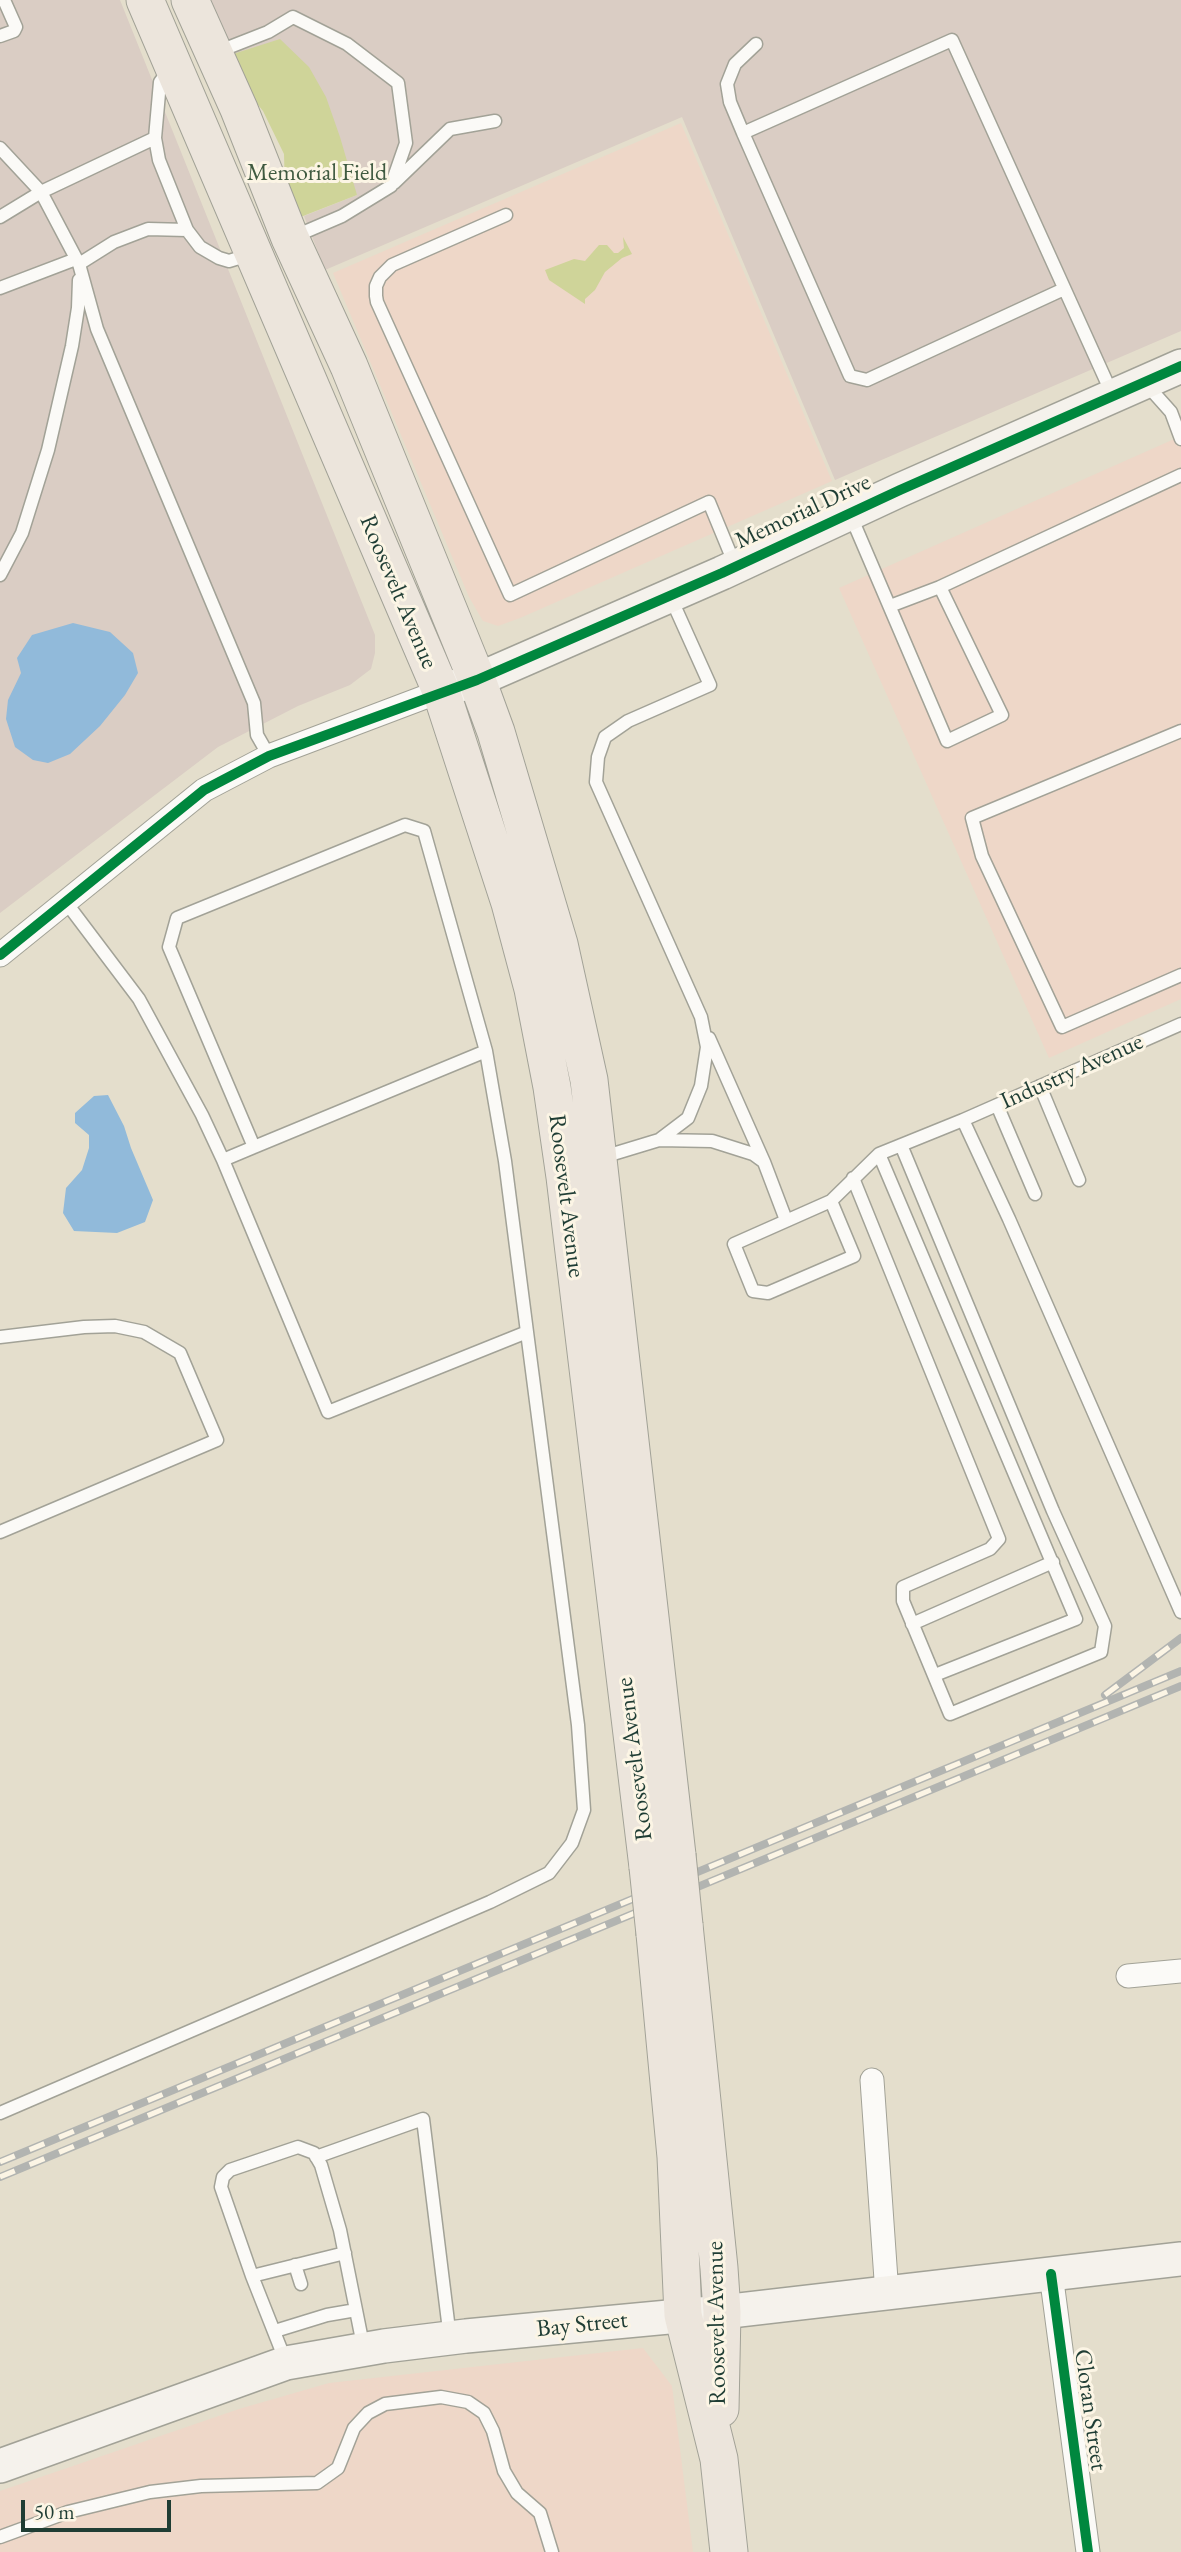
<!DOCTYPE html>
<html>
<head>
<meta charset="utf-8">
<style>
	body { margin:0 }
	#map { position:relative; width:1181px; height:2552px; overflow:hidden; background:#e4decc; font-family:"EB Garamond",serif }
	canvas { display:block }
	.scale { position:absolute; left:21px; top:2500px; width:150px; height:32px; box-sizing:border-box; border:4px solid #1f3d34; border-top:0; padding-left:9px; font-size:21px; line-height:24px; white-space:nowrap; color:#1f3d34; -webkit-text-stroke:5px #fcf5e5; paint-order:stroke }
</style>
</head>
<body>
<div id="map">
<canvas width="1181" height="2552"></canvas>
<div class="scale">50 m</div>
</div>
<script>
const ctx = document.querySelector('canvas').getContext('2d');
ctx.lineJoin = 'round';
function fill(path, color) {
  ctx.fillStyle = color;
  ctx.fill(path, 'evenodd');
}
function poly(rows) {
  const path = new Path2D();
  for (const r of rows) {
    path.moveTo(r[0], r[1]);
    for (let i = 2; i < r.length; i += 2) path.lineTo(r[i], r[i + 1]);
  }
  return path;
}
function stroke(path, color, width, dash) {
  ctx.strokeStyle = color;
  ctx.lineWidth = width;
  ctx.lineCap = dash ? 'butt' : 'round';
  ctx.setLineDash(dash || []);
  ctx.stroke(path);
}
function label(font, color, halo, rows, align = 'center') {
  ctx.font = font + ' "EB Garamond",serif';
  ctx.lineWidth = 6;
  ctx.setLineDash([]);
  ctx.textBaseline = 'middle';
  ctx.strokeStyle = halo;
  ctx.fillStyle = color;
  for (const [text, x, y, turn = 0] of rows) {
    ctx.save();
    ctx.translate(x, y);
    ctx.rotate((+turn || 0) * Math.PI / 180);
    ctx.textAlign = isNaN(turn) ? turn : align;
    if (halo) ctx.strokeText(text, 0, 0);
    ctx.fillText(text, 0, 0);
    ctx.restore();
  }
}
fill(poly([
	[681,123,832,481,520,618,498,626,483,621,469,597,333,273],
	[1181,436,1181,999,1049,1058,839,588],
	[643,2348,672,2386,693,2552,0,2552,0,2491,239,2409,329,2383]
]), '#eed7c8');
fill(poly([
	[0,0,120,0,375,635,375,653,371,669,350,685,298,706,218,747,0,913],
	[208,0,1181,0,1181,331,835,480,682,117,325,270,304,216,357,195,233,54]
]), '#dacdc4');
fill(poly([
	[280,39,309,67,326,97,340,137,357,195,298,218,285,191,284,154,263,111,241,84,233,54],
	[623,237,632,254,622,258,605,272,595,290,585,299,585,304,549,280,545,270,574,259,585,261,599,245,607,245,614,253,618,253,624,248]
]), '#cfd499');
fill(poly([
	[73,623,110,632,133,653,138,673,125,695,100,726,70,754,48,763,33,760,15,747,6,719,8,700,21,673,17,658,32,635],
	[108,1095,124,1126,131,1148,153,1200,145,1222,117,1233,74,1231,63,1213,66,1188,82,1170,89,1148,89,1135,75,1123,75,1113,94,1096]
]), '#91bada');
const lane = poly([
	[0,36,14,31,16,27,4,0],
	[217,52,268,32,293,17,347,44,398,83,406,143,391,186,342,216,293,237],
	[171,71,166,74,160,82,155,138,159,160,187,230,200,247,219,258,229,261,252,254],
	[743,133,730,102,727,84,735,64,756,44],
	[0,148,41,192,79,264,97,329,254,703,257,735,269,756],
	[394,183,450,129,495,121],
	[506,215,392,265,380,277,376,286,376,296,377,302,510,595,709,502,735,565],
	[0,217,41,192,155,138],
	[79,264,114,242,148,229,187,230],
	[0,288,76,259],
	[1064,289,867,380,850,376,743,133,952,40,1113,396],
	[1146,384,1171,412,1181,439],
	[850,514,947,741,1002,715,940,587],
	[0,575,22,533,48,450,72,346,78,308,79,280],
	[670,596,710,685,628,721,605,737,598,757,596,782,701,1017,707,1047,701,1086,688,1118,659,1140,712,1141,753,1154,764,1162],
	[890,606,940,587,1181,475],
	[1181,731,972,818,982,856,1062,1027,1181,975],
	[65,901,139,999,202,1115,223,1160],
	[709,1038,764,1162,786,1220],
	[1040,1086,1079,1180],
	[997,1105,1035,1194],
	[963,1120,1009,1219,1181,1612],
	[254,1147,169,947,177,918,405,825,424,831,486,1051,505,1161,527,1332,328,1412,223,1160,254,1147,486,1051],
	[603,1157,659,1140],
	[853,1178,999,1539,990,1549,903,1587,903,1601,950,1714,1101,1652,1105,1626,1053,1511,901,1145],
	[831,1201,854,1256,768,1293,753,1291,734,1244,831,1201,879,1154],
	[0,1337,84,1327,115,1326,144,1332,180,1353,217,1440,0,1532],
	[912,1624,1053,1562],
	[935,1675,1076,1619,879,1154,963,1120,1181,1024],
	[0,2113,490,1902,549,1873,572,1843,584,1810,578,1725,527,1332],
	[316,2157,423,2119,450,2338],
	[295,2265,301,2284],
	[252,2276,345,2253],
	[275,2331,327,2315,356,2310],
	[286,2362,252,2276,221,2187,223,2177,230,2170,298,2147,314,2153,321,2165,340,2230,364,2350],
	[0,2537,68,2512,150,2492,201,2486,317,2483,338,2468,354,2428,368,2413,385,2404,441,2397,468,2402,484,2413,493,2431,504,2471,517,2493,540,2513,552,2552]
]);
const street = poly([
	[0,955,204,790,269,756,441,691],
	[1128,1976,1181,1971],
	[872,2080,887,2294],
	[1051,2274,1088,2552]
]);
const secondary = poly([
	[450,688,477,680,722,573,900,490,1181,366],
	[0,2466,286,2363,384,2346,466,2336,722,2312,1181,2259]
]);
const primary = poly([
	[145,0,441,691,510,903,533,989,552,1087,565,1177,648,1867],
	[190,0,239,109,290,238,349,366,477,680,496,732,559,944,589,1080,677,1855],
	[684,1925,719,2268,722,2312,720,2409],
	[655,1934,676,2157,683,2315,719,2459,729,2552]
]);
stroke(lane, '#a2a297', 15);
stroke(street, '#a2a297', 25);
stroke(secondary, '#a2a297', 36);
stroke(primary, '#a2a297', 39);
stroke(lane, '#fbfaf7', 12);
stroke(street, '#fbfaf7', 23);
stroke(secondary, '#f5f2ec', 33);
stroke(primary, '#ece5dc', 37);
const rail = poly([
	[1105,1695,1181,1638],
	[0,2162,1181,1671],
	[0,2177,1181,1686]
]);
stroke(rail, '#b2b4b1', 8);
stroke(rail, '#fcf5e5', 5, [16]);
const primaryBridge = poly([
	[677,1855,684,1925],
	[648,1867,655,1934]
]);
stroke(primaryBridge, '#a2a297', 39, []);
stroke(primaryBridge, '#ece5dc', 37);
stroke(poly([
	[0,955,204,790,269,756,477,680,722,573,900,490,1181,366],
	[1051,2274,1088,2552]
]), '#00873e', 10);
label('24px', '#3f5a40', '#fcf5e5', [
	["Memorial Field",317,173]
]);
label('24px', '#1f3d34', '#fcf5e5', [
	["Memorial Drive",803,512,-25],
	["Roosevelt Avenue",398,592,67],
	["Industry Avenue",1072,1072,-24],
	["Roosevelt Avenue",566,1196,83],
	["Roosevelt Avenue",635,1759,-97],
	["Roosevelt Avenue",717,2323,-91],
	["Bay Street",582,2325,-6],
	["Cloran Street",1090,2410,82]
]);
</script>
</body>
</html>
